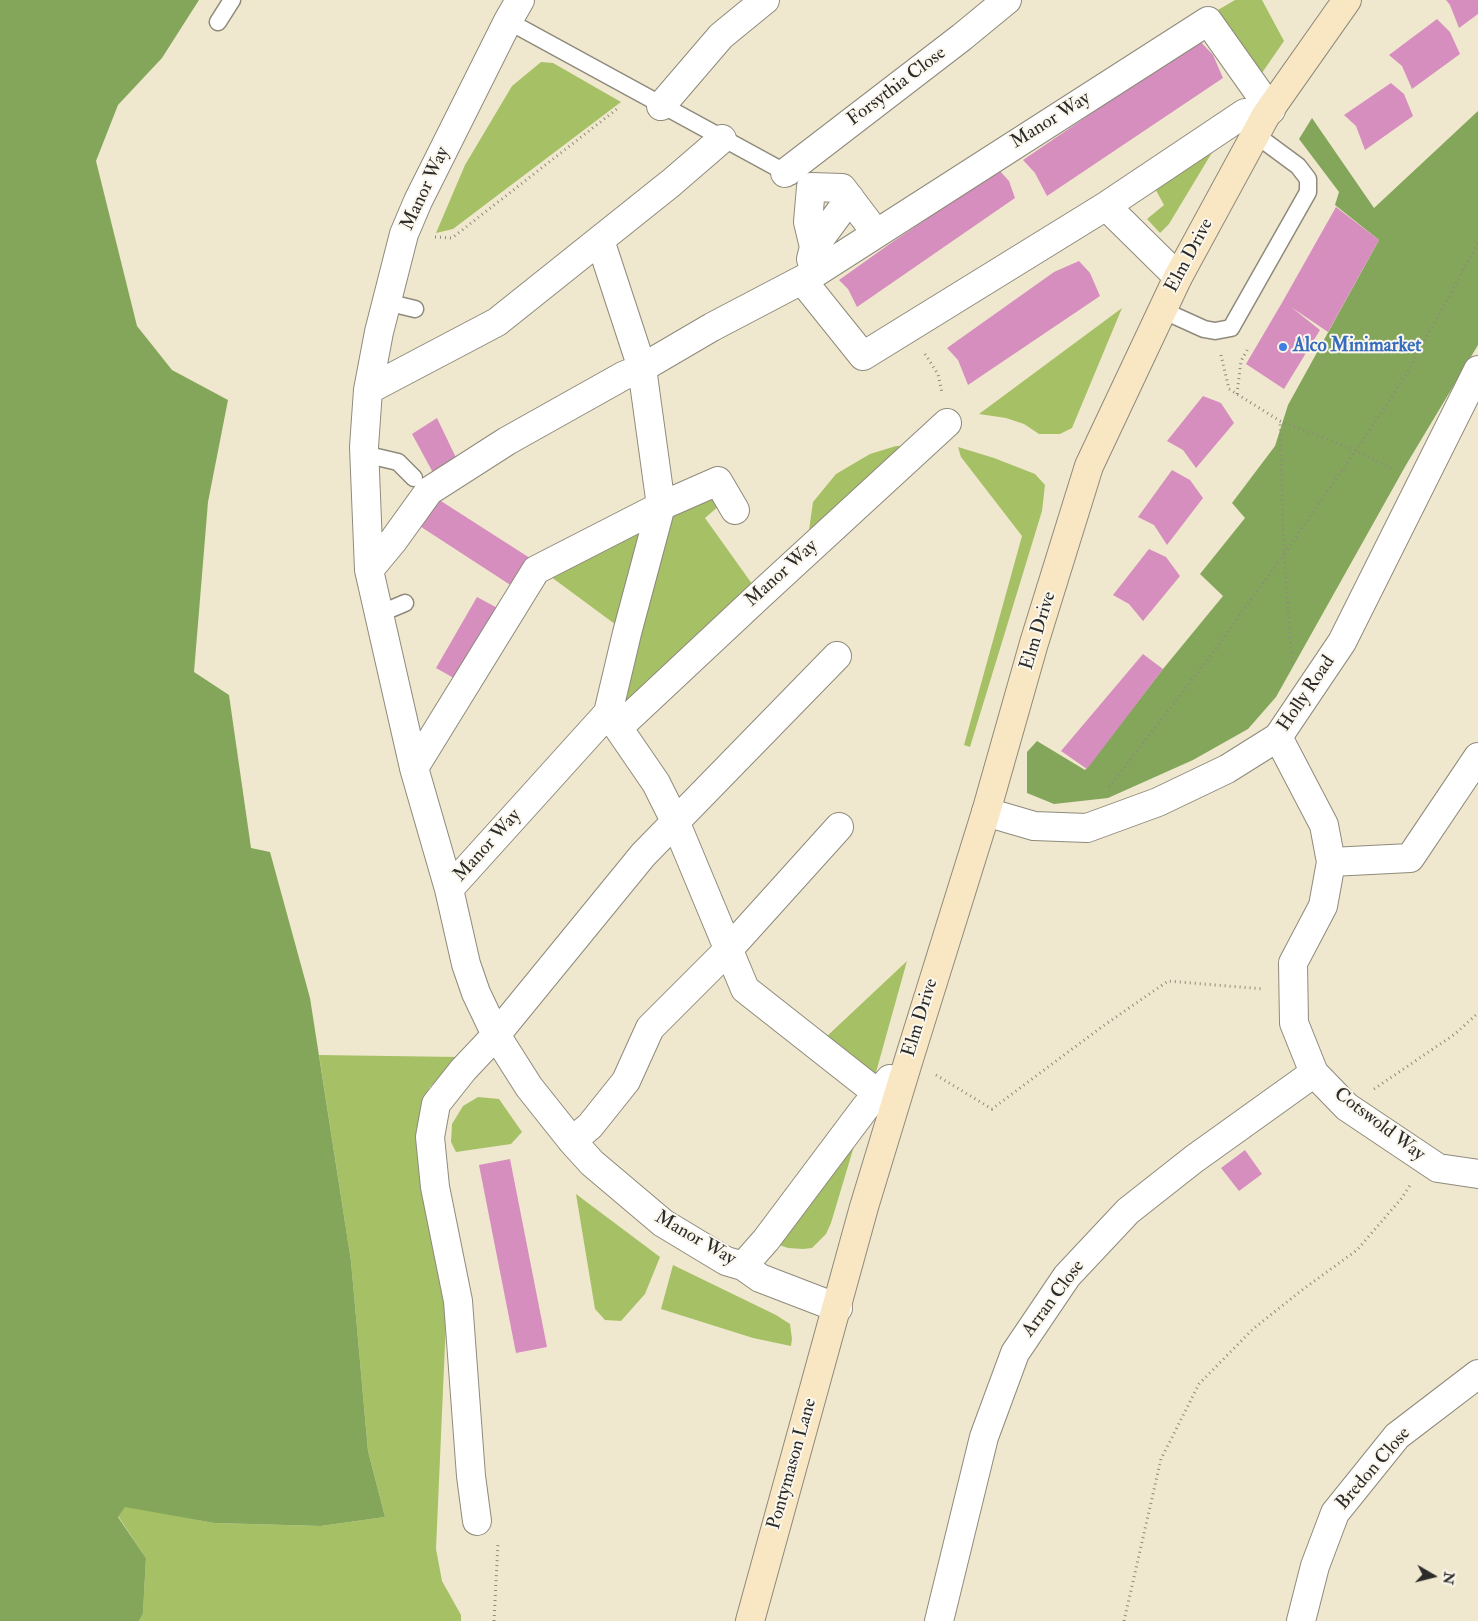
<!DOCTYPE html>
<html>
<head>
<meta charset="utf-8">
<style>
	body { margin:0 }
	#map { position:relative; width:1478px; height:1621px; overflow:hidden; background:#f0e8ce; font-family:"IM FELL Double Pica",serif }
	canvas { display:block }
	.north { position:absolute; left:1408px; top:1551px; width:50px; height:50px; -webkit-text-stroke:4px #fbf7ec; paint-order:stroke; rotate:98deg; font-size:14px; font-weight:700; line-height:20px; text-align:center; color:#2b2b2b }
	.north::after { content:''; display:block; margin:auto; width:18px; height:22px; background:#2b2b2b; clip-path:polygon(50% 0,100% 100%,50% 72%,0 100%) }
</style>
</head>
<body>
<div id="map">
<canvas width="1478" height="1621"></canvas>
<div class="north">N</div>
</div>
<script>
const ctx = document.querySelector('canvas').getContext('2d');
ctx.lineJoin = 'round';
function fill(path, color) {
  ctx.fillStyle = color;
  ctx.fill(path, 'evenodd');
}
function poly(rows) {
  const path = new Path2D();
  for (const r of rows) {
    path.moveTo(r[0], r[1]);
    for (let i = 2; i < r.length; i += 2) path.lineTo(r[i], r[i + 1]);
  }
  return path;
}
function stroke(path, color, width, dash) {
  ctx.strokeStyle = color;
  ctx.lineWidth = width;
  ctx.lineCap = dash ? 'butt' : 'round';
  ctx.setLineDash(dash || []);
  ctx.stroke(path);
}
function label(font, color, halo, rows, align = 'center') {
  ctx.font = font + ' "IM FELL Double Pica",serif';
  ctx.lineWidth = 4;
  ctx.setLineDash([]);
  ctx.textBaseline = 'middle';
  ctx.strokeStyle = halo;
  ctx.fillStyle = color;
  for (const [text, x, y, turn = 0] of rows) {
    ctx.save();
    ctx.translate(x, y);
    ctx.rotate((+turn || 0) * Math.PI / 180);
    ctx.textAlign = isNaN(turn) ? turn : align;
    if (halo) ctx.strokeText(text, 0, 0);
    ctx.fillText(text, 0, 0);
    ctx.restore();
  }
}
fill(poly([
	[1235,0,1262,0,1284,41,1255,83,1211,14],
	[541,62,553,63,621,102,453,229,436,233,465,165,512,86],
	[1222,136,1169,224,1160,233,1147,219,1164,205,1152,183],
	[1122,308,1072,428,1060,434,1039,434,1024,424,1006,418,979,414],
	[896,446,923,446,808,537,813,502,836,474,870,454],
	[958,447,994,458,1035,474,1045,485,1042,511,970,747,964,745,1022,536,961,457],
	[718,481,728,498,705,518,760,595,619,727,627,633,539,568],
	[907,961,873,1083,825,1038],
	[319,1055,459,1057,429,1088,416,1131,428,1208,447,1299,436,1549,442,1581,461,1615,461,1621,139,1621,143,1612,146,1558,118,1516,125,1506,214,1523,321,1526,385,1517,368,1451,351,1261],
	[478,1097,499,1099,522,1132,511,1144,456,1152,451,1142,452,1124,463,1106],
	[863,1116,831,1223,826,1234,812,1248,803,1249,788,1248,776,1244],
	[576,1194,660,1257,645,1294,621,1321,605,1320,595,1309],
	[673,1265,776,1315,790,1324,792,1339,791,1346,753,1338,661,1309]
]), '#a6c066');
fill(poly([
	[0,0,199,0,162,58,118,105,96,161,137,326,172,370,228,400,208,502,194,672,229,695,251,848,270,852,310,998,351,1261,368,1451,385,1517,321,1526,214,1523,125,1507,118,1517,146,1558,143,1613,139,1621,0,1621],
	[1478,111,1478,345,1406,465,1276,697,1248,729,1193,760,1108,798,1054,804,1027,793,1027,752,1037,741,1085,770,1163,669,1223,596,1200,574,1245,518,1232,503,1275,446,1288,405,1379,240,1335,205,1339,192,1299,139,1312,118,1374,208]
]), '#84a65b');
fill(poly([
	[1446,0,1478,0,1478,14,1459,28,1450,5],
	[1437,19,1450,32,1460,54,1412,89,1402,66,1389,55],
	[1199,40,1213,55,1223,78,1047,196,1035,173,1023,160],
	[1391,83,1404,94,1413,116,1365,150,1356,126,1344,115],
	[999,170,1009,181,1015,198,857,307,848,289,839,280,891,243],
	[1336,207,1379,240,1328,332,1291,307,1320,330,1284,389,1246,364,1283,301],
	[1079,261,1090,273,1100,296,968,385,958,360,947,348,1054,272],
	[1203,396,1221,403,1234,423,1196,468,1183,450,1167,441],
	[437,418,460,466,437,480,412,434],
	[1172,470,1190,480,1203,498,1167,545,1154,525,1138,517],
	[430,494,533,560,515,588,412,521],
	[1149,549,1166,557,1180,576,1143,621,1129,604,1113,595],
	[477,597,503,611,459,681,436,668],
	[1143,654,1163,669,1087,769,1061,751],
	[1245,1150,1262,1174,1239,1191,1221,1168],
	[510,1159,547,1347,516,1353,479,1165]
]), '#d58ebe');
const lane = poly([
	[508,21,792,176],
	[218,22,232,0],
	[386,302,415,309],
	[1162,310,1204,329,1215,331,1231,328,1308,192,1308,179,1298,166,1256,135],
	[364,454,398,462,414,478],
	[379,614,405,603]
]);
const street = poly([
	[520,0,508,21,418,201,404,234,379,332,368,390,364,447,369,570,414,768,449,889,466,964,476,993,496,1035,529,1087,572,1141,592,1163,663,1223,726,1261,743,1266,760,1278,838,1308],
	[661,106,721,36,765,0],
	[785,173,962,37,1007,0],
	[1106,206,1178,277],
	[600,240,642,368,661,506,627,633,608,713,656,783,675,821,745,989,877,1093],
	[814,247,850,198],
	[815,273,811,259,814,247,808,222,811,187,842,188,876,233],
	[802,280,863,356,1106,206,1245,113,1266,115],
	[368,390,497,322,671,183,722,139],
	[369,570,393,541,429,491,507,441,623,376,642,368,712,327,815,273,1208,21,1271,110],
	[619,727,760,595,947,423],
	[1278,737,1324,825,1331,862,1323,906,1293,963,1294,1023,1314,1073,1347,1107,1438,1168,1478,1174],
	[414,768,536,570,661,506,718,481,735,510],
	[986,812,1034,826,1087,828,1158,802,1227,769,1278,737,1342,642,1478,370],
	[1331,862,1410,858,1478,757],
	[449,889,608,713],
	[572,1141,590,1126,626,1081,650,1028,729,949,839,827],
	[743,1266,766,1240,865,1108,890,1079],
	[477,1521,471,1476,458,1301,435,1187,430,1137,436,1104,463,1070,496,1035,643,855,837,656],
	[939,1621,984,1437,1015,1353,1067,1276,1128,1211,1194,1159,1314,1073],
	[1301,1621,1315,1566,1335,1513,1397,1436,1478,1374]
]);
const secondary = poly([
	[750,1621,864,1207,909,1059,986,812,1034,643,1089,466,1178,277,1266,115,1347,0]
]);
stroke(lane, '#8e8a7c', 19);
stroke(street, '#8e8a7c', 30);
stroke(secondary, '#8e8a7c', 30);
stroke(poly([
	[435,237,452,238,617,109],
	[925,354,938,374,942,393],
	[1221,355,1229,389,1280,421,1355,450,1394,470],
	[1237,394,1241,361,1249,347],
	[1292,663,1284,554,1361,443,1406,375,1478,243],
	[1109,787,1209,658,1284,554,1280,421],
	[936,1075,992,1109,1103,1026,1168,981,1264,989],
	[1374,1089,1455,1034,1478,1013],
	[494,1621,498,1543],
	[1124,1621,1161,1459,1199,1384,1253,1329,1302,1290,1357,1250,1401,1199,1411,1184]
]), '#8e8a7c', 3, [1, 4]);
stroke(lane, '#fff', 16);
stroke(street, '#fff', 28);
stroke(secondary, '#f9e7c3', 28);
for (const [x, y, r, color] of [
	[1283,347,5,"#3f7fe0"]
]) {
  const dot = new Path2D();
  dot.arc(x, y, r, 0, 2 * Math.PI);
  ctx.fillStyle = color;
  ctx.fill(dot);
  stroke(dot, '#fbf7ec', 2);
}
label('19px', '#2b2b2b', '#fbf7ec', [
	["Forsythia Close",897,87,-37],
	["Manor Way",1051,121,-32],
	["Manor Way",426,189,-65],
	["Elm Drive",1190,256,-62],
	["Manor Way",782,574,-42],
	["Elm Drive",1039,631,-73],
	["Holly Road",1307,694,-56],
	["Manor Way",488,846,-48],
	["Elm Drive",921,1018,-73],
	["Cotswold Way",1379,1125,37],
	["Manor Way",695,1239,30],
	["Arran Close",1054,1299,-53],
	["Pontymason Lane",793,1464,-74],
	["Bredon Close",1374,1469,-49]
]);
label('bold 19px', '#366cbe', '#fbf7ec', [
	["Alco Minimarket",1293,347]
], 'left');
</script>
</body>
</html>
